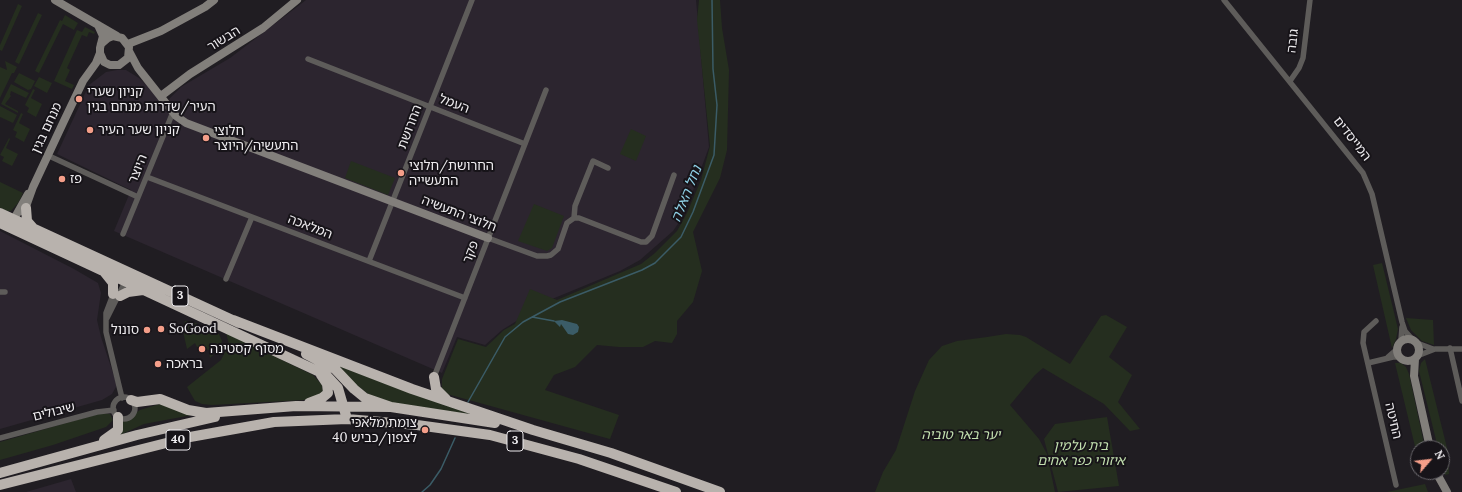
<!DOCTYPE html>
<html>
<head>
<meta charset="utf-8">
<style>
	body { margin:0 }
	#map { position:relative; width:1462px; height:492px; overflow:hidden; background:#201d22; font-family:Lora,serif }
	canvas { display:block }
	.north { position:absolute; left:1410px; top:440px; width:40px; height:40px; box-sizing:border-box; background:#171419; border:1px solid #6d6a6f; border-radius:50%; rotate:62deg; font-size:11px; font-weight:700; line-height:16px; text-align:center; color:#eeecef }
	.north::after { content:''; display:block; margin:auto; width:14px; height:18px; background:#f49e89; clip-path:polygon(50% 0,100% 100%,50% 72%,0 100%) }
</style>
</head>
<body>
<div id="map">
<canvas width="1462" height="492"></canvas>
<div class="north">N</div>
</div>
<script>
const ctx = document.querySelector('canvas').getContext('2d');
ctx.lineJoin = 'round';
function fill(path, color) {
  ctx.fillStyle = color;
  ctx.fill(path, 'evenodd');
}
function poly(rows) {
  const path = new Path2D();
  for (const r of rows) {
    if (r.length === 3) {
      path.moveTo(r[0] + r[2], r[1]);
      path.arc(r[0], r[1], r[2], 0, 2 * Math.PI);
      continue;
    }
    path.moveTo(r[0], r[1]);
    for (let i = 2; i < r.length; i += 2) path.lineTo(r[i], r[i + 1]);
  }
  return path;
}
function stroke(path, color, width, dash) {
  ctx.strokeStyle = color;
  ctx.lineWidth = width;
  ctx.lineCap = dash ? 'butt' : 'round';
  ctx.setLineDash(dash || []);
  ctx.stroke(path);
}
function label(font, color, halo, rows, align = 'center') {
  ctx.font = font + ' Lora,"Noto Sans Hebrew",serif';
  ctx.lineWidth = 4;
  ctx.setLineDash([]);
  ctx.textBaseline = 'middle';
  ctx.strokeStyle = halo;
  ctx.fillStyle = color;
  for (const [text, x, y, turn = 0] of rows) {
    ctx.save();
    ctx.translate(x, y);
    ctx.rotate((+turn || 0) * Math.PI / 180);
    ctx.textAlign = isNaN(turn) ? turn : align;
    if (halo) ctx.strokeText(text, 0, 0);
    ctx.fillText(text, 0, 0);
    ctx.restore();
  }
}
fill(poly([
	[306,0,696,0,709,147,684,215,673,231,640,260,620,271,552,299,502,330,485,345,457,337,442,373,114,231,131,190,57,154,89,85,106,72,117,70,126,70,139,78,157,95,165,109,170,98,181,87,230,58],
	[0,231,74,269,98,283,101,293,97,320,101,337,117,385,112,394,102,400,0,429],
	[71,479,76,492,26,492]
]), '#2c252f');
fill(poly([
	[699,0,720,0,722,28,729,70,727,150,720,178,693,232,702,271,693,302,677,321,677,334,672,343,655,341,643,347,619,347,597,345,575,367,554,375,545,390,619,415,610,439,447,394,442,388,442,379,458,339,486,347,504,330,515,324,530,289,557,300,641,264,655,253,677,231,687,213,701,180,710,146,697,20],
	[18,4,22,6,2,51,0,50,0,45],
	[38,13,42,15,19,64,15,62],
	[65,15,78,23,74,30,63,24,39,73,35,71,60,20,62,21],
	[85,27,95,32,94,34,89,32,87,37,82,35,67,68,70,70,65,81,74,85,72,89,54,81,77,30,82,32],
	[5,61,17,67,14,73,12,73,0,98,0,67,7,70],
	[19,73,35,81,31,89,28,90,14,82],
	[39,77,52,83,47,93,34,86],
	[11,84,29,93,26,98,11,91,10,95,11,96,5,104,18,111,18,113,1,104],
	[33,89,35,90,31,98,42,104,36,117,27,112,29,108,25,105],
	[0,106,17,115,13,123,0,117],
	[21,113,23,114,19,123,30,129,24,142,15,137,17,132,13,130],
	[631,129,646,136,636,161,620,154],
	[9,138,10,139,6,148,18,154,12,166,2,161,4,157,0,155],
	[351,161,395,178,388,195,345,178],
	[0,182,23,193,18,203,11,211,7,211,0,208],
	[534,204,564,216,552,248,547,251,518,241],
	[1382,263,1398,329,1396,339,1392,348,1373,265],
	[1106,315,1127,327,1109,357,1132,375,1118,402,1140,429,1130,431,1104,404,1043,368,1035,375,1010,405,1039,439,1047,454,1055,492,875,492,883,472,896,450,915,391,929,360,942,346,957,341,987,337,1006,334,1020,335,1026,337,1070,364,1101,316],
	[1406,318,1433,320,1434,345,1422,341,1411,330],
	[185,321,191,321,219,334,222,341,219,350,210,358,209,350,197,347,195,343,187,349,182,327],
	[226,333,313,375,322,385,323,392,312,399,304,400,212,405,202,404,195,401,187,387,221,360,229,344],
	[315,353,473,412,473,417,376,400],
	[1425,359,1448,452,1449,474,1445,475,1442,466,1442,448,1438,448,1419,371,1421,363],
	[1395,363,1401,363,1406,367,1409,374,1425,448,1418,448,1418,459],
	[163,403,192,415,144,424,118,436,123,422,130,417,140,410],
	[101,413,110,414,113,420,106,427,53,445,0,460,0,442],
	[1107,417,1119,486,1058,492,1044,439,1055,424],
	[1425,484,1428,492,1387,492]
]), '#252e1f');
fill(poly([
	[562,320,577,324,579,327,578,332,573,335,568,334,561,324,560,327,554,321]
]), '#3b5c67');
stroke(poly([
	[532,317,554,321],
	[468,402,505,337,523,322,560,302,642,270,655,263,681,237,693,212,714,155,717,105,713,69,712,0],
	[422,492,430,485,441,469,455,438]
]), '#3b5c67', 1.5);
stroke(poly([
	[1224,0,1363,173,1372,194,1402,322,1405,331,1413,340],
	[308,59,525,144],
	[1290,81,1299,68,1303,58,1310,0],
	[47,155,138,197],
	[147,177,465,298],
	[574,218,575,206,593,161,608,168],
	[123,234,173,112],
	[488,238,537,256,547,256,551,255,558,249,567,223,574,218,579,218,641,242,646,242,652,236,674,175],
	[369,261,472,0],
	[226,279,252,217],
	[0,292,5,292],
	[114,292,106,313,106,332,122,398],
	[107,318,126,280],
	[1376,321,1364,332,1363,343,1396,485],
	[1401,340,1402,327],
	[1417,343,1433,349],
	[1450,348,1462,401],
	[1417,356,1435,349,1462,349],
	[1388,357,1396,350],
	[1368,363,1393,357,1399,357],
	[434,377,546,90],
	[124,408,11],
	[0,438,97,412,114,410]
]), '#5e5c5a', 5.5);
stroke(poly([
	[55,0,117,36],
	[98,25,103,36,100,48,100,53,104,62,110,65,119,65,128,58,129,47,122,38,113,36,108,38,101,44],
	[128,44,161,31,205,7,214,0],
	[129,51,138,68,176,116,186,123,488,238],
	[161,96,190,74,263,28,297,0],
	[24,212,33,187,63,123,83,81,96,63,100,53],
	[13,225,14,219,28,194],
	[1408,350,11],
	[1415,359,1414,376,1430,448],
	[1436,472,1447,492]
]), '#827f7b', 8);
stroke(poly([
	[26,208,27,221,34,229],
	[0,213,239,323],
	[0,223,326,375,338,388,347,419],
	[105,273,113,283,113,294],
	[120,296,128,292,143,290],
	[233,320,412,389,533,430,611,453,720,492],
	[306,354,335,369,354,389,365,398,391,407],
	[434,377,436,389,446,399],
	[131,400,137,402,160,399,188,410,206,413,296,406,391,407,495,423],
	[309,403,322,398,328,393,327,384,321,375],
	[104,440,118,430,118,417],
	[0,473,137,435,215,417],
	[0,485,190,437,274,422,347,419,417,425,490,435,579,459,676,492]
]), '#b8b2ad', 10);
for (const [x, y, r, color] of [
	[79,99,4,"#f49e89"],
	[90,130,4,"#f49e89"],
	[206,138,4,"#f49e89"],
	[401,173,4,"#f49e89"],
	[62,179,4,"#f49e89"],
	[161,329,4,"#f49e89"],
	[147,330,4,"#f49e89"],
	[202,349,4,"#f49e89"],
	[158,364,4,"#f49e89"],
	[425,430,4,"#f49e89"]
]) {
  const dot = new Path2D();
  dot.arc(x, y, r, 0, 2 * Math.PI);
  ctx.fillStyle = color;
  ctx.fill(dot);
  stroke(dot, '#171419', 1.5);
}
for (const [x, y, w] of [
	[180,296,16],
	[178,440,24],
	[515,441,16]
]) {
  const box = new Path2D();
  box.roundRect(x - w / 2, y - 10, w, 20, 3);
  ctx.fillStyle = '#171419';
  ctx.fill(box);
  stroke(box, '#eeecef', 1);
}
label('bold 12px', '#eeecef', null, [
	["3",180,296],
	["40",178,440],
	["3",515,441]
]);
label('13px', '#eeecef', '#171419', [
	["הבשור",224,39,-32],
	["גובה",1293,41,-83],
	["העמל",454,104,21],
	["החרושת",410,127,-69],
	["מנחם בגין",47,128,-65],
	["המייסדים",1352,139,52],
	["היוצר",138,169,-68],
	["חלוצי התעשיה",459,214,21],
	["המלאכה",310,227,21],
	["פקר",471,252,-69],
	["שיבולים",54,412,-14],
	["החיטה",1393,421,77]
]);
label('13px', '#eeecef', '#171419', [
	["קניון שערי",87,92],
	["העיר/שדרות מנחם בגין",87,107],
	["קניון שער העיר",98,130],
	["חלוצי",214,131],
	["התעשיה/היוצר",214,146],
	["החרושת/חלוצי",409,166],
	["התעשייה",409,181],
	["פז",70,179],
	["SoGood",169,329],
	["סונול",139,330,"right"],
	["מסוף קסטינה",210,349],
	["בראכה",166,364],
	["צומת מלאכי",417,423,"right"],
	["לצפון/כביש 40",417,438,"right"]
], 'left');
label('italic 13px', '#c3e0af', '#171419', [
	["יער באר טוביה",961,435],
	["בית עלמין",1081,446],
	["איזורי כפר אחים",1081,461]
]);
label('italic 14px', '#8fd0e6', '#171419', [
	["נחל האלה",687,194,-68]
]);
</script>
</body>
</html>
